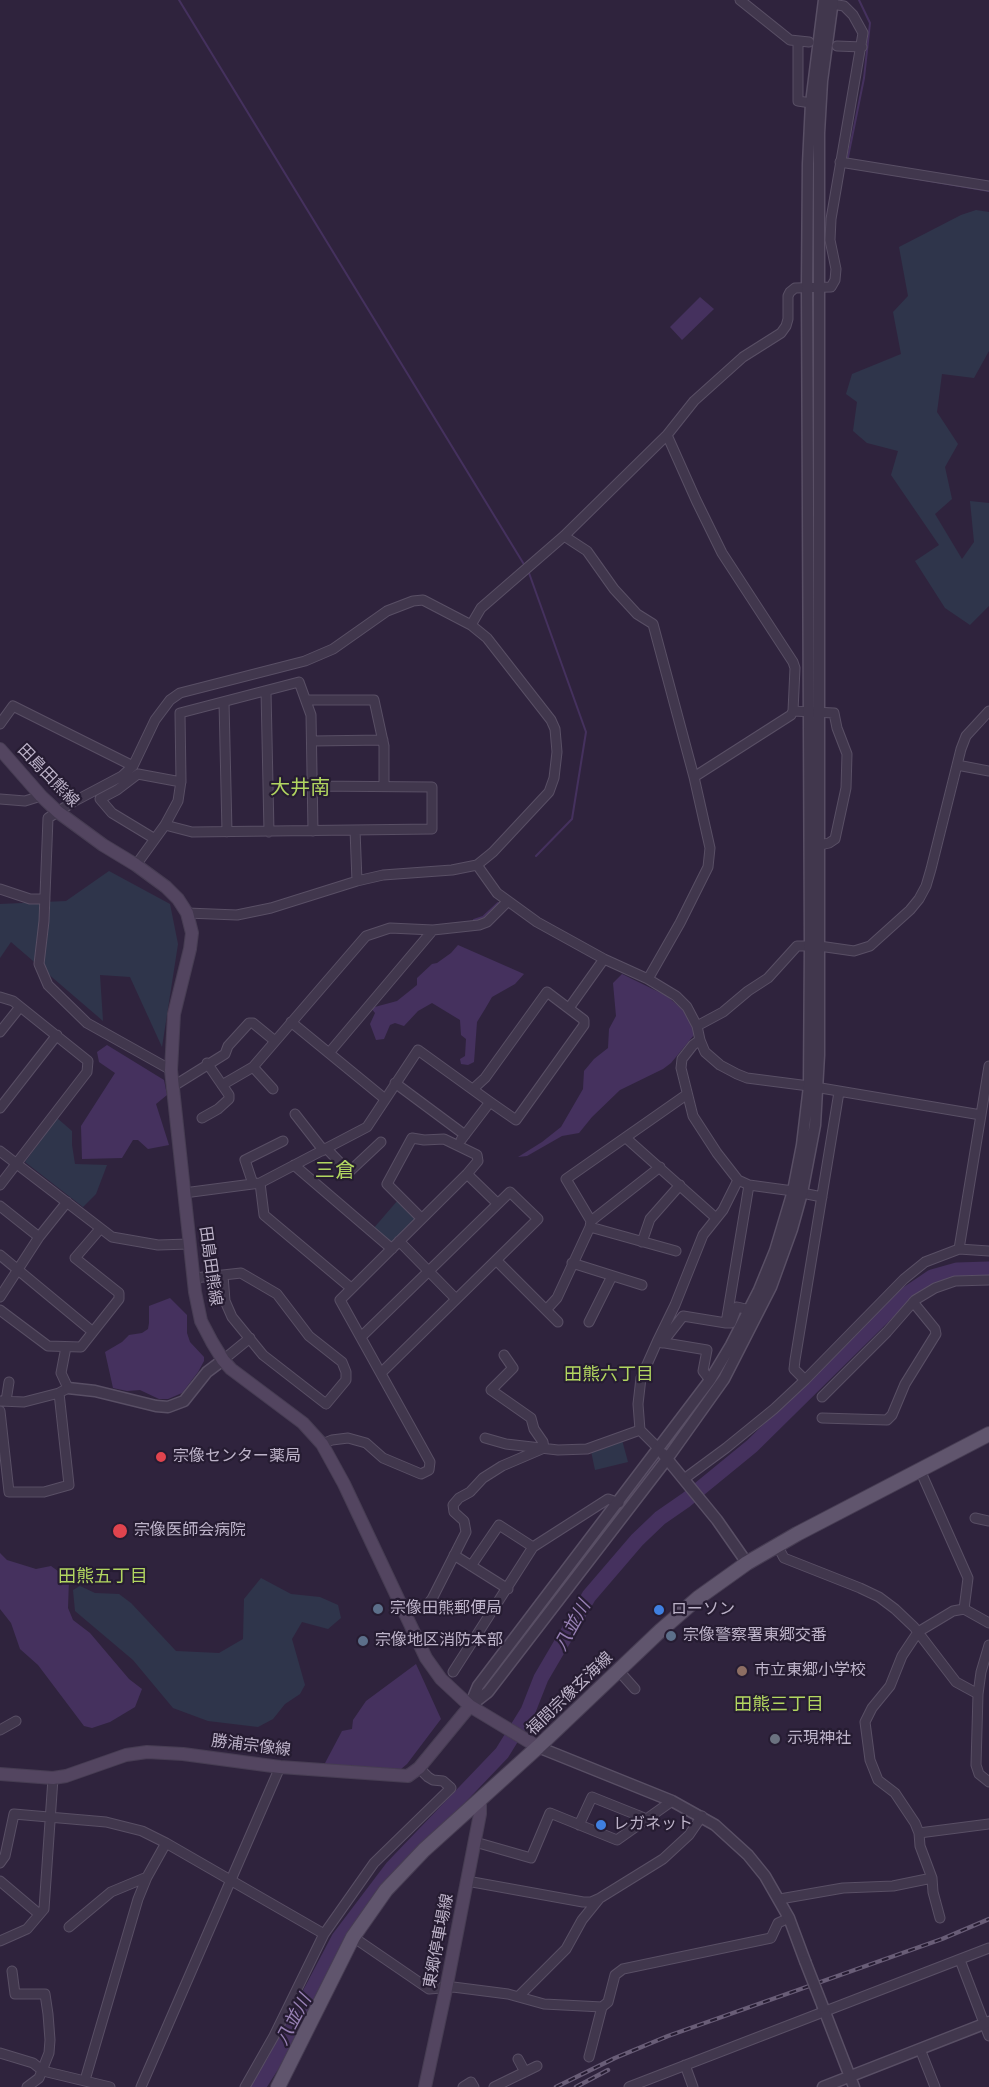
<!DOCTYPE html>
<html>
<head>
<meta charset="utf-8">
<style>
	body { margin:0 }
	canvas { display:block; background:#2f233d }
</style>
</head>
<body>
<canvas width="989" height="2087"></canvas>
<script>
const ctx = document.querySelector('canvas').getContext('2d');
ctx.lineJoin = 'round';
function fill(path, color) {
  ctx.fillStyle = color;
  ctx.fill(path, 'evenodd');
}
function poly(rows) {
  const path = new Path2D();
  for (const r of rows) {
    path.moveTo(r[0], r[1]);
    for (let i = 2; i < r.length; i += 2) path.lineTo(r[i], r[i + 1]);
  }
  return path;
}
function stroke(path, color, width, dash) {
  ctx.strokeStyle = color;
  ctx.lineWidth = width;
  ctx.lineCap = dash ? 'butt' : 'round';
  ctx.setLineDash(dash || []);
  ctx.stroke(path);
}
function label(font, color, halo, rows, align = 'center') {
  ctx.font = font + ' "Fira Sans","Noto Sans JP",sans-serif';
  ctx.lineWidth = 4.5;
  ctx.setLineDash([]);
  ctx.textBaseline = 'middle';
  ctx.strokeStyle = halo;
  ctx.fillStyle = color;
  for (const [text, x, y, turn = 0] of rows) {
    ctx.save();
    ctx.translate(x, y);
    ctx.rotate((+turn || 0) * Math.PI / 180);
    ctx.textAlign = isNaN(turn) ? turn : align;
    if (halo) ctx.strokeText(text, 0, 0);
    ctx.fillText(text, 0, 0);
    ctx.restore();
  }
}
fill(poly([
	[976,210,989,212,989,351,974,378,942,374,937,412,958,444,945,467,952,499,935,514,962,559,974,542,970,501,989,503,989,606,970,625,945,608,915,561,939,545,891,475,898,451,867,443,853,431,857,402,846,394,852,374,901,354,893,312,908,296,899,247,961,215],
	[109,871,170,904,178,944,162,1047,130,977,100,975,103,1021,11,942,0,958,0,904,66,901],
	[57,1118,72,1131,72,1145,75,1164,107,1165,96,1194,83,1207,25,1162],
	[398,1200,415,1217,416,1221,392,1243,373,1229],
	[622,1440,628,1462,595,1470,591,1451],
	[261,1578,291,1594,320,1597,338,1605,341,1618,328,1629,302,1622,292,1639,305,1685,300,1694,285,1704,273,1719,258,1727,208,1721,173,1708,133,1660,75,1611,73,1590,80,1586,95,1593,119,1594,131,1603,176,1651,219,1653,243,1639,244,1599]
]), '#2f354b');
fill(poly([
	[700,297,714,309,682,340,670,327],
	[458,945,524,974,515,984,492,997,485,1009,477,1022,474,1062,468,1065,461,1064,460,1059,465,1056,466,1039,461,1035,460,1020,432,1003,418,1011,404,1026,395,1023,390,1025,384,1039,376,1040,370,1024,375,1013,371,1008,397,1001,417,985,417,978,432,964,437,963,451,953],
	[622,974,667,996,684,1011,692,1025,694,1035,671,1063,663,1069,620,1090,592,1117,579,1133,562,1136,527,1156,518,1157,542,1142,561,1127,583,1089,584,1071,594,1059,608,1048,609,1029,616,1016,613,983],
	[107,1045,164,1080,167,1095,156,1104,169,1145,148,1149,138,1140,133,1140,122,1158,82,1159,81,1126,115,1073,99,1062,97,1052],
	[170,1298,187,1315,187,1333,190,1342,204,1357,204,1361,198,1372,182,1393,168,1399,159,1399,140,1390,127,1391,113,1388,105,1352,122,1342,129,1335,142,1333,148,1329,149,1323,149,1306],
	[0,1553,7,1560,36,1569,51,1566,69,1579,68,1608,73,1620,90,1633,129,1679,142,1689,135,1707,110,1722,92,1728,84,1726,38,1665,20,1649,11,1623,0,1609],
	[416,1664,441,1719,407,1764,401,1769,324,1765,342,1731,352,1729,353,1720,366,1701]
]), '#45315e');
stroke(poly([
	[179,0,525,566],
	[847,162,864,78,870,23,859,0],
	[848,167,989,191],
	[529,573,586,732,572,819,536,856],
	[474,920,483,917,498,903]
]), '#45315e', 2);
stroke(poly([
	[258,2087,274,2062,339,1938,392,1868,502,1753,528,1711,541,1678,589,1596,637,1540,660,1518,686,1500,752,1446,904,1296,932,1277,957,1270,989,1269]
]), '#45315e', 15);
const minor = poly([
	[740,0,790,40,809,42],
	[798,41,798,101,811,103],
	[837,46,862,47],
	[840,162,989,186],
	[667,435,696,500,722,553,793,662,795,668,793,711,791,715,694,777],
	[564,536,587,551,614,589,637,614,653,624,694,777,710,848,708,867,680,923,648,979],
	[471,625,481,608,564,536,667,435,694,401,743,357,781,333,786,326,788,319,788,296,790,292,795,288,831,287,835,280,836,269,830,240,831,219,863,33,853,15,844,6,832,4],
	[266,691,269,832],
	[306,700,374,700,384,746,384,785],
	[224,702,227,832],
	[793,711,834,713,837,728,847,754,846,788,835,839,829,843,820,845],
	[0,724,13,706,133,766],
	[312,741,383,740],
	[957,765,989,771],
	[0,799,25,801,41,796],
	[165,825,192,832,432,829,432,787,312,786],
	[355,830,357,881],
	[155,839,112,813,100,799,117,790,138,774,181,782],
	[136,865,165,825,178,801,181,781,180,713,299,682,311,715,313,831],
	[477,865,497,893,537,922,604,959,648,979,676,996,687,1007,697,1026,700,1040,705,1052,720,1065,737,1074,747,1078,809,1086,981,1115],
	[0,889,30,899,45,899],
	[819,946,854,951,870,946,910,910,919,899,926,886,931,869,961,749,966,736,989,711],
	[0,997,13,1001,88,1061,87,1072,0,1185],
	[569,1008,604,959],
	[291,1022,385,1099],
	[697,1026,723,1012,748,991,768,978,797,946,810,946],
	[0,1032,20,1007],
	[700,1040,693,1045,682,1059,681,1068,693,1116,717,1153,738,1180,749,1185,793,1191],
	[329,1053,433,930],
	[253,1067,273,1089],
	[171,1070,87,1023,48,985,39,964,44,921,48,818,73,802,122,776,133,766,155,720,170,700,180,693,305,661,333,649,387,611,413,601,423,600,471,625,487,638,551,720,555,729,557,752,554,778,549,792,493,852,477,865,452,870,383,875,357,881,271,908,237,915,187,913],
	[395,1083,465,1135],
	[222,1085,253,1067,366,936,390,928,433,930,479,925,487,922,507,902],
	[172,1087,225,1054,228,1046,249,1023,253,1023,275,1041],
	[0,1108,57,1035],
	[295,1114,320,1146,322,1151],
	[202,1118,218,1109,229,1099,229,1095,207,1063],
	[626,1138,716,1218],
	[461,1140,490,1102],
	[326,1148,349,1172,381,1142],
	[0,1151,112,1237,158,1245,189,1244],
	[294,1165,392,1249],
	[467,1174,497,1203],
	[260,1183,264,1215,351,1288],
	[253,1184,245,1160,283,1141],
	[184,1193,260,1183,367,1127,418,1050,490,1102,516,1120,584,1025,584,1020,547,992,485,1078,473,1089],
	[802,1193,822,1197],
	[0,1206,39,1237],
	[591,1221,660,1167],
	[590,1227,676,1251],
	[399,1241,456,1299],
	[642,1242,650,1219,680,1185],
	[959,1249,989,1066],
	[0,1255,93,1332],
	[497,1261,546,1310,557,1298,590,1227,591,1221,566,1179,686,1095],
	[572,1263,642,1285],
	[194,1278,223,1275,241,1273,277,1294,309,1336,342,1362,346,1372,346,1380,326,1404,263,1355,232,1317,225,1301,223,1275],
	[0,1297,39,1237,67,1202],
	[0,1310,48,1346,81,1347,119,1299,119,1293,75,1258,100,1229],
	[546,1310,558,1322],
	[589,1322,612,1276],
	[729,1323,731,1323,737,1307,750,1310],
	[361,1337,510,1192,538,1219,381,1373],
	[659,1342,707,1350,703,1371,710,1380],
	[662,1343,683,1316,726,1323,749,1185],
	[504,1355,513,1368,491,1390,531,1418,534,1429,543,1442,544,1448],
	[223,1360,250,1338],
	[805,1380,794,1369,795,1360,839,1092],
	[822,1397,887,1332,915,1300,935,1288,955,1281,989,1280],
	[0,1401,24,1402,59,1393,68,1388,61,1373,66,1347],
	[6,1401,9,1382],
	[0,1411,9,1492,44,1492,69,1485,59,1393],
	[822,1418,887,1420,892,1415,905,1384,936,1334,935,1329,913,1302],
	[485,1438,506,1444,558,1450,587,1449,640,1430],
	[322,1444,332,1440,348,1438,366,1443,383,1458,421,1474,429,1470,430,1462,340,1300,467,1174,478,1161,477,1155,444,1139,424,1140,412,1138,387,1184,421,1218],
	[659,1449,640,1430,638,1404,641,1378,657,1342,675,1305,703,1235,723,1210,738,1180],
	[920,1470,968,1578,964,1609],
	[684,1479,726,1448,774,1409,805,1380,904,1279,925,1262,959,1249,989,1251],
	[975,1518,989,1521],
	[777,1545,784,1558,860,1588,879,1597,895,1609,914,1627,956,1682,978,1694],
	[454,1555,508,1589],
	[471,1566,499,1525,533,1547],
	[405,1612,427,1605,432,1599,466,1532,464,1521,454,1512,453,1505,459,1498,470,1492,483,1478,502,1466,544,1448],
	[989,1645,981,1672,978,1694,976,1765,979,1774,989,1782],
	[618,1670,635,1689],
	[453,1672,533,1547,608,1499,619,1503],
	[0,1730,16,1721],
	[579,1825,592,1797,647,1819],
	[919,1833,989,1824],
	[475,1842,531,1858,550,1813,617,1840,672,1801],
	[0,1863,5,1856,14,1814,106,1822,142,1831,166,1843,324,1934],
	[0,1881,39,1914],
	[467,1881,583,1902,591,1902,600,1898,663,1859,689,1835,702,1816],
	[780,1899,843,1888,893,1886,932,1878],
	[940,1918,933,1892,932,1878,920,1846,919,1833,915,1823,895,1793,878,1780,870,1760,865,1722,872,1708,890,1686,902,1656,918,1632,953,1611,964,1609,989,1623],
	[69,1927,111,1892,147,1877],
	[353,1937,429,1989,453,1987,508,1994,544,2004,602,2007],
	[0,1941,27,1929,44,1909,53,1778],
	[960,1960,989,2036],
	[12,1971,15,1994,45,1994,48,2014,50,2040,49,2053,39,2078,27,2087],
	[519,1996,566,1949,582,1920,599,1899],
	[920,2049,935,2087],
	[0,2053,33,2063,43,2071,110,2087],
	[589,2057,602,2007,608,2002,615,1975,623,1969,771,1938,778,1923,789,1918],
	[518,2059,525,2072],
	[685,2065,693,2087],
	[85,2080,138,1899,147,1877,166,1843],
	[141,2087,280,1767],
	[245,2087,274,2036,324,1934,374,1863,451,1788,443,1781,433,1780,428,1777,419,1768],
	[463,2087,471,2082,474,2087],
	[494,2087,537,2066],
	[629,2087,989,1948]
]);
const tertiary = poly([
	[68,1388,95,1391,156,1406,168,1407,184,1401,207,1372,223,1360],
	[663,1454,717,1520,747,1563],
	[471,1703,478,1686,710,1380,731,1345,759,1290,775,1251,793,1191,802,1145,809,1086,810,946,807,287,808,164,811,103,824,0],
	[470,1706,488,1692,667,1459,724,1379,771,1287,792,1229,802,1193,815,1125,819,1055,819,133,822,81,833,0],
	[538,1747,672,1801,715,1825,748,1855,765,1876,789,1918,805,1961],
	[823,2007,854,2087],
	[823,2087,989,2022]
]);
const secondary = poly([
	[0,749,41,796,58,812,103,845,136,865,166,887,178,899,187,913,192,933,190,949,174,1014,171,1070,195,1292,201,1321,212,1342,223,1360,231,1369,303,1423,322,1444,344,1484,426,1658,441,1679,470,1706,538,1747],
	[0,1774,53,1778,66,1776,126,1755,147,1752,183,1754,280,1767,408,1776,419,1768,470,1706],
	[425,2087,446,1989,480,1814,480,1800]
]);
const primary = poly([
	[278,2087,353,1937,386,1890,424,1850,538,1747,660,1631,698,1598,747,1563,797,1534,989,1434]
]);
stroke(minor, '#594f65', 11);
stroke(tertiary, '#594f65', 13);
stroke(secondary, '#473d53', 14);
stroke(primary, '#473d53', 16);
stroke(minor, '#41374d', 9);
stroke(tertiary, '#41374d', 10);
stroke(secondary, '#534560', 12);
stroke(primary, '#60556d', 14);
const rail = poly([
	[556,2087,615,2058,668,2036,942,1939,989,1919],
	[576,2087,608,2070]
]);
stroke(rail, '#695d77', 4.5);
stroke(rail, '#261c32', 2, [7]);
const tertiaryBridge = poly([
	[805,1961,823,2007]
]);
stroke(tertiaryBridge, '#594f65', 13, []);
stroke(tertiaryBridge, '#41374d', 10);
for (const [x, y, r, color] of [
	[161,1457,6,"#e0444e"],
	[120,1531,8,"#e0444e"],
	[378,1609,6,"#5c6f8a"],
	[659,1610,6,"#3f7fe0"],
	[671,1636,6,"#5c6f8a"],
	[363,1641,6,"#5c6f8a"],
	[742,1671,6,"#8d6e63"],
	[775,1739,6,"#6b7280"],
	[601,1825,6,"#3f7fe0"]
]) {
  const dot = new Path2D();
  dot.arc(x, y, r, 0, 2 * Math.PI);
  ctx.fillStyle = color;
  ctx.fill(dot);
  stroke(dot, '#261c32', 2);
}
label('16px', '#bdb3c9', '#261c32', [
	["田島田熊線",48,776,46],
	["田島田熊線",210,1266,82],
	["福間宗像玄海線",570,1694,-44],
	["勝浦宗像線",251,1746,7],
	["東郷停車場線",439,1941,-79]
]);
label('16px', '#bdb3c9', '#261c32', [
	["宗像センター薬局",173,1457],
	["宗像医師会病院",134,1531],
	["宗像田熊郵便局",390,1609],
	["ローソン",671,1610],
	["宗像警察署東郷交番",683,1636],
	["宗像地区消防本部",375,1641],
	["市立東郷小学校",754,1671],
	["示現神社",787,1739],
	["レガネット",613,1825]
], 'left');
label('18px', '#b2d660', '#261c32', [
	["田熊六丁目",609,1375],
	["田熊五丁目",103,1577],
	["田熊三丁目",779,1705]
]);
label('italic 18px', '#9881b5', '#261c32', [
	["八並川",573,1626,-61],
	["八並川",294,2020,-62]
]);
label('20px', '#b2d660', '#261c32', [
	["大井南",300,788],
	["三倉",335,1171]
]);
</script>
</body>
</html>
